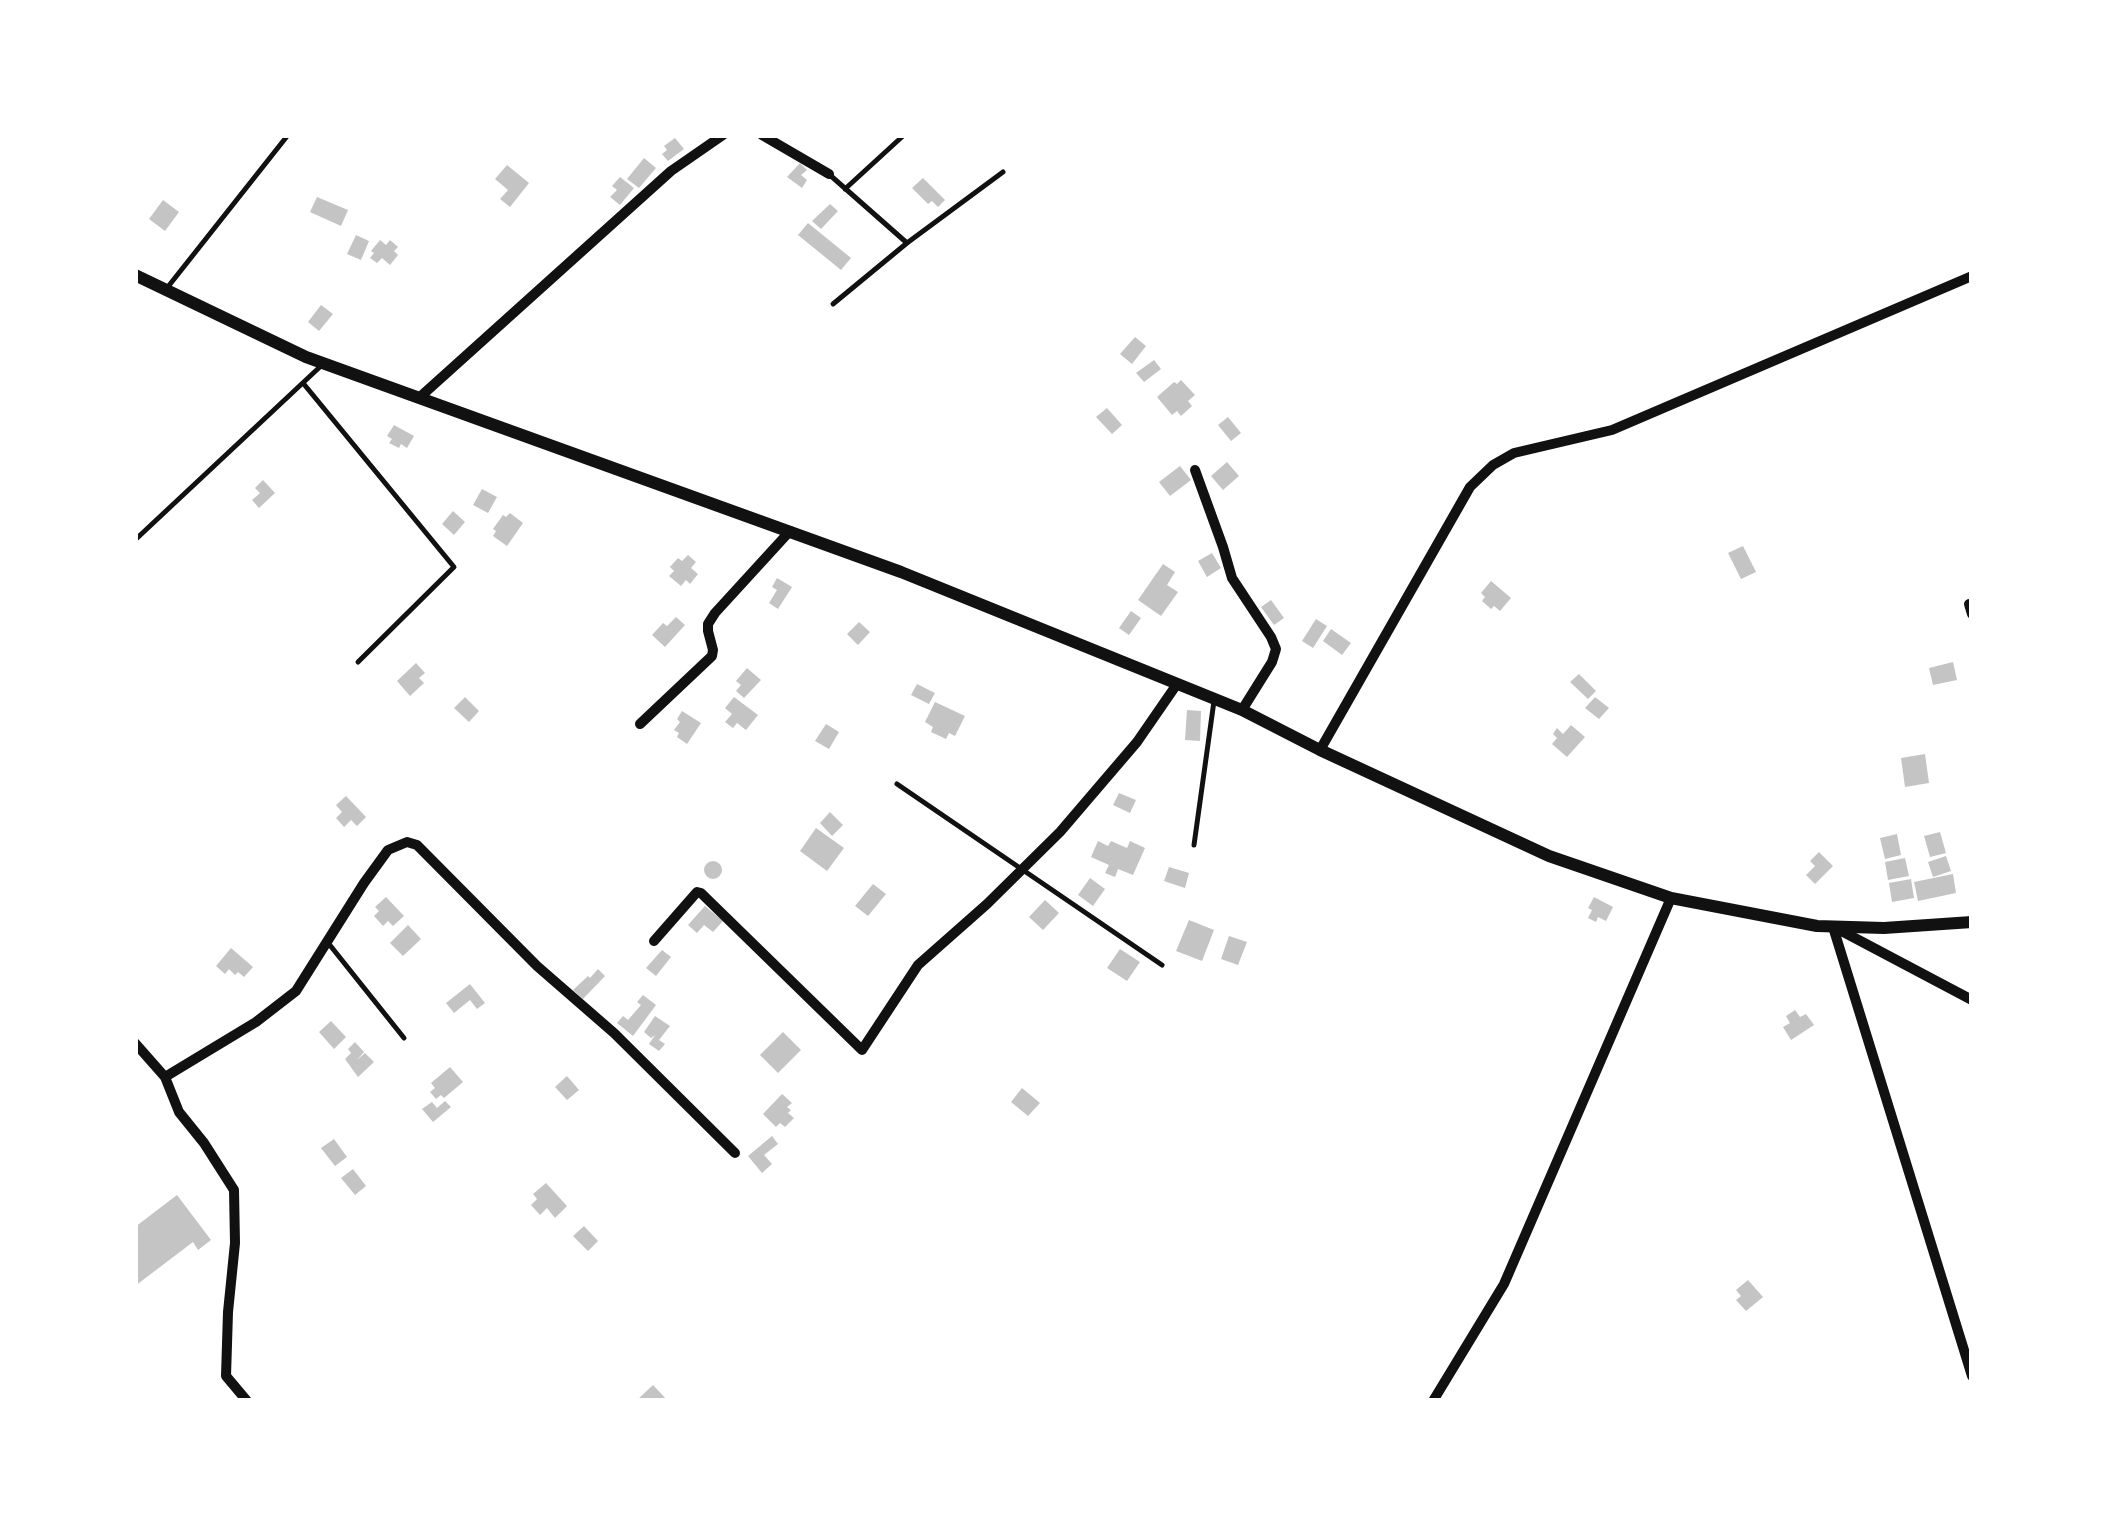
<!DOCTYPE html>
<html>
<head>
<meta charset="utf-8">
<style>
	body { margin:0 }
	#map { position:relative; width:2107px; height:1536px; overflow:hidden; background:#fff; font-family:"Exo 2",sans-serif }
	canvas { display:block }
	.frame { position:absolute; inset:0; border:138px solid #fff; pointer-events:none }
</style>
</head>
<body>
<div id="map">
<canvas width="2107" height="1536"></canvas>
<div class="frame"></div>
</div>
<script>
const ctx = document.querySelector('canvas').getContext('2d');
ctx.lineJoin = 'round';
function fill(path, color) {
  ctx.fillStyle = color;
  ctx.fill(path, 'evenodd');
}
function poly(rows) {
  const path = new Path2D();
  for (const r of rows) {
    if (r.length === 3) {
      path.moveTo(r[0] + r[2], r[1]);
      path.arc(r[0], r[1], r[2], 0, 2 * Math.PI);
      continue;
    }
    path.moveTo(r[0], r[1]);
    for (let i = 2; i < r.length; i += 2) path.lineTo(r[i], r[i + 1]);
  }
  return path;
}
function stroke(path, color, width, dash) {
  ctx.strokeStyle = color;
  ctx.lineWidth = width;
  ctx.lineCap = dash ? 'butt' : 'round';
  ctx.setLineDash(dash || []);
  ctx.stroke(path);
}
fill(poly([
	[675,138,684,149,668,161,662,154,667,150,664,146],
	[644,158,656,168,639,188,627,179],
	[800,163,807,170,801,175,807,180,802,188,787,177],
	[507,165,529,183,510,207,500,199,508,190,495,179],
	[620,177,634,188,620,205,610,197,617,190,612,186],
	[923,178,945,200,938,207,932,201,928,204,912,188],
	[317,197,348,210,341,226,310,212],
	[163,200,179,212,165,231,149,219],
	[830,204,838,211,821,229,812,221],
	[808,223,851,258,841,270,798,235],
	[356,235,369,241,361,260,347,254],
	[380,240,386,245,390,240,398,247,394,251,398,255,390,265,382,258,377,263,370,258,374,253,371,251],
	[321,305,333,314,319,331,308,322],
	[1135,337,1146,346,1132,364,1120,354],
	[1154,360,1161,369,1144,382,1136,373],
	[1181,380,1195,395,1188,401,1192,406,1181,416,1177,411,1172,415,1157,397,1174,382,1177,384],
	[1107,408,1122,425,1112,434,1096,417],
	[1228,417,1241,433,1231,441,1218,425],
	[394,425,414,436,407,448,401,444,399,448,389,443,392,439,387,436],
	[1227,462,1239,476,1223,490,1211,476],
	[1180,466,1191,480,1170,496,1159,482],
	[263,480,275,493,259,508,252,500,260,493,255,488],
	[482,489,497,497,488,513,473,505],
	[453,511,465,522,454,535,442,524],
	[510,513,523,523,507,546,493,536,496,531,493,529,503,515,506,517],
	[1743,546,1756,572,1741,579,1728,553],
	[1212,553,1221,568,1207,577,1198,561],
	[688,555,696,562,691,568,698,574,690,584,686,580,681,586,669,576,674,571,670,567,678,558,682,561],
	[1163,564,1175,572,1167,585,1178,592,1161,616,1138,600],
	[777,578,792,587,778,609,769,603,777,590,772,587],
	[1491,581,1511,598,1500,611,1494,606,1491,609,1482,601,1485,597,1481,593],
	[1271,600,1284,618,1274,625,1261,607],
	[1131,611,1141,618,1129,635,1119,628],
	[676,617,685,625,665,647,652,635,663,623,667,626],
	[1316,619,1327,626,1313,648,1302,641],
	[859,622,870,632,858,645,847,634],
	[1331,629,1351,643,1342,655,1323,641],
	[1953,662,1957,680,1933,685,1929,668],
	[416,663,425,673,419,678,424,683,410,696,397,681],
	[747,668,761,680,744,698,736,691,741,685,736,681],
	[1579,674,1596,691,1588,699,1570,682],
	[917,684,935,693,929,704,911,695],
	[465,697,479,711,469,722,454,708],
	[734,697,758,715,746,730,737,723,733,728,725,722,732,714,725,708],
	[1595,697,1609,708,1599,719,1585,708],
	[935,702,965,716,955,736,949,733,946,739,931,732,933,727,925,722],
	[1187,710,1201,711,1200,741,1185,740],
	[682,711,701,723,687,744,677,737,679,733,674,730,680,722,677,719],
	[826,724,839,732,829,749,815,741],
	[1571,725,1585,737,1567,757,1552,744,1557,738,1553,734,1557,728,1563,734],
	[1925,754,1929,783,1905,787,1901,758],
	[1119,793,1136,800,1130,813,1113,805],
	[346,796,366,817,357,826,351,820,344,827,336,818,342,812,336,805],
	[830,812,843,825,832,836,820,823],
	[816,828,844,848,827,871,800,851],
	[1940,832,1946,853,1930,857,1924,836],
	[1897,834,1901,855,1885,859,1880,838],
	[1098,841,1108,846,1111,841,1127,848,1130,841,1145,848,1133,875,1118,869,1115,877,1105,873,1109,865,1091,857],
	[1819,852,1833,866,1815,884,1806,875,1815,866,1810,861],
	[1946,856,1951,871,1933,877,1928,862],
	[1905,858,1909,876,1888,880,1885,862],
	[713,870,9],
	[1169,867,1189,873,1185,888,1164,881],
	[1953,874,1956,893,1918,901,1914,882],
	[1090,878,1105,889,1093,906,1078,895],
	[1911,879,1914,898,1892,902,1889,883],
	[873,884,886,894,868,916,855,906],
	[386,897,404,916,393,926,388,921,383,926,374,916,379,911,375,907],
	[1594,897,1613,907,1606,921,1598,917,1596,922,1588,918,1592,910,1588,908],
	[1045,900,1059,913,1043,930,1029,917],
	[705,906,723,921,713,932,704,925,697,933,688,925],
	[1189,920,1214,930,1202,961,1176,951],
	[408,925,421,939,403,956,390,943],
	[1229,936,1247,942,1238,965,1221,959],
	[231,948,253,967,244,977,238,972,235,975,229,969,225,974,216,966],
	[1120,949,1140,962,1127,981,1107,968],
	[662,950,671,957,656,976,646,968],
	[598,969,605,976,583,999,573,990,588,976,590,978],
	[470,984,485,1003,477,1009,470,1000,454,1013,446,1003],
	[643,995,656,1005,633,1036,617,1023,623,1016,628,1020,641,1005,637,1002],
	[1795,1010,1800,1017,1806,1014,1814,1025,1791,1040,1783,1027,1790,1023,1786,1016],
	[655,1016,670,1026,659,1040,665,1044,659,1051,649,1044,655,1035,651,1038,644,1032],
	[331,1021,346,1037,334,1049,319,1032],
	[783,1032,801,1050,778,1073,760,1055],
	[355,1042,364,1052,357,1060,365,1053,374,1062,358,1077,345,1059,351,1053,348,1049],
	[450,1067,463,1082,444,1098,441,1095,436,1099,430,1092,435,1088,431,1083],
	[567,1076,579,1090,567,1100,555,1087],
	[1022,1088,1040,1103,1028,1116,1011,1102],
	[782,1094,792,1103,787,1107,791,1110,788,1113,794,1118,785,1127,780,1123,776,1127,763,1114],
	[445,1101,451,1107,433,1122,422,1109,432,1102,437,1108],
	[772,1136,778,1144,764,1155,772,1164,762,1173,748,1156],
	[334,1139,347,1157,335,1166,321,1148],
	[353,1169,366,1186,355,1195,341,1178],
	[546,1183,567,1206,555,1218,547,1208,540,1215,531,1205,537,1199,533,1194],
	[177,1195,211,1240,198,1250,193,1242,135,1286,135,1227],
	[584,1226,598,1241,588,1251,573,1236],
	[1748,1280,1763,1297,1746,1311,1736,1300,1741,1296,1736,1290],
	[653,1385,668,1401,636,1401]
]), '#c4c4c4');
stroke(poly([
	[831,176,907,243,833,304],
	[845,189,904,135],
	[907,243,1003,172],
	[167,288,288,135],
	[303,383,454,567,358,662],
	[135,540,323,364],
	[897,784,1162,965],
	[1194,845,1214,701],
	[329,944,404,1038]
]), '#111', 5);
stroke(poly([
	[762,135,829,174],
	[420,397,671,171,723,135],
	[1195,470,1223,547,1232,578,1271,637,1276,649,1272,662,1242,710],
	[1969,604,1972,614],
	[640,724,712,656,713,650,708,631,708,624,715,613,790,531],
	[1320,750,1470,487,1493,465,1514,453,1612,430,1972,276],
	[1833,927,1972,1376],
	[1834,927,1972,1000],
	[654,941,697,892,701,893,862,1050,918,965,987,904,1060,832,1137,742,1177,684],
	[135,1043,165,1077,179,1112,204,1143,234,1190,235,1243,228,1312,226,1376,247,1401],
	[165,1077,256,1022,296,991,364,883,388,850,407,842,417,845,537,966,614,1033,735,1153],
	[1433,1401,1504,1284,1671,898]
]), '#111', 10);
stroke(poly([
	[135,275,306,357,901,572,1242,710,1320,750,1549,856,1671,898,1817,926,1884,928,1972,922]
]), '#111', 12);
</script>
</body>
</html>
